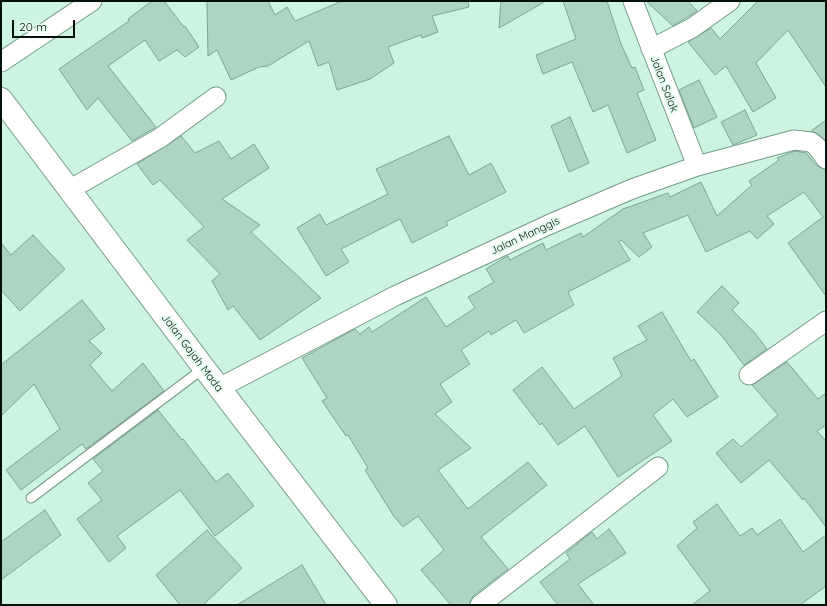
<!DOCTYPE html>
<html>
<head>
<meta charset="utf-8">
<style>
	body { margin:0 }
	#map { position:relative; width:827px; height:606px; overflow:hidden; background:#ccf4e0; font-family:Quicksand,sans-serif }
	canvas { display:block }
	.frame { position:absolute; inset:0; border:2px solid #04110b; pointer-events:none }
	.scale { position:absolute; left:12px; top:20px; width:63px; height:18px; box-sizing:border-box; border:2px solid #04110b; border-top:0; padding-left:5px; font-size:12px; line-height:14px; white-space:nowrap; color:#04110b; -webkit-text-stroke:3px #e5fdf1; paint-order:stroke }
</style>
</head>
<body>
<div id="map">
<canvas width="827" height="606"></canvas>
<div class="frame"></div>
<div class="scale">20 m</div>
</div>
<script>
const ctx = document.querySelector('canvas').getContext('2d');
ctx.lineJoin = 'round';
function fill(path, color) {
  ctx.fillStyle = color;
  ctx.fill(path, 'evenodd');
}
function poly(rows) {
  const path = new Path2D();
  for (const r of rows) {
    path.moveTo(r[0], r[1]);
    for (let i = 2; i < r.length; i += 2) path.lineTo(r[i], r[i + 1]);
  }
  return path;
}
function stroke(path, color, width, dash) {
  ctx.strokeStyle = color;
  ctx.lineWidth = width;
  ctx.lineCap = dash ? 'butt' : 'round';
  ctx.setLineDash(dash || []);
  ctx.stroke(path);
}
function label(font, color, halo, rows, align = 'center') {
  ctx.font = font + ' Quicksand,sans-serif';
  ctx.lineWidth = 4;
  ctx.setLineDash([]);
  ctx.textBaseline = 'middle';
  ctx.strokeStyle = halo;
  ctx.fillStyle = color;
  for (const [text, x, y, turn = 0] of rows) {
    ctx.save();
    ctx.translate(x, y);
    ctx.rotate((+turn || 0) * Math.PI / 180);
    ctx.textAlign = isNaN(turn) ? turn : align;
    if (halo) ctx.strokeText(text, 0, 0);
    ctx.fillText(text, 0, 0);
    ctx.restore();
  }
}
const building = poly([
	[152,1,164,1,184,27,185,26,199,47,185,57,177,50,159,61,145,40,108,66,156,127,132,141,98,98,87,110,59,69,129,21,128,19,152,1],
	[207,1,268,1,275,15,287,7,295,21,342,1,468,1,469,7,432,16,438,32,422,38,421,35,388,47,394,63,370,79,337,90,329,62,318,66,309,41,268,66,259,67,231,80,217,50,208,56,207,1],
	[501,1,546,1,499,28,501,1],
	[563,1,607,1,621,44,632,68,635,67,644,90,637,93,656,140,627,153,608,105,593,112,572,62,543,74,536,55,576,39,563,1],
	[646,1,688,1,697,11,673,26,646,1],
	[758,1,826,1,826,87,788,30,756,63,776,98,753,112,726,66,715,75,688,42,711,28,720,39,758,1],
	[699,80,717,117,694,128,679,90,699,80],
	[745,110,757,135,733,145,721,122,745,110],
	[570,117,589,163,569,172,551,126,570,117],
	[826,120,826,141,818,134,811,131,826,120],
	[181,136,195,153,219,141,231,159,254,144,269,168,222,199,260,225,251,232,321,298,260,340,233,306,228,310,212,281,220,274,187,240,204,227,160,180,153,185,137,164,181,136],
	[449,136,469,175,491,163,506,192,446,222,448,225,412,243,400,219,341,249,349,262,326,276,297,228,320,214,326,225,388,194,376,169,449,136],
	[795,151,806,153,817,166,826,170,826,296,788,243,823,217,804,192,767,216,774,224,757,239,750,231,706,252,688,215,643,233,652,247,639,257,621,240,619,242,630,260,568,292,574,305,524,333,516,320,491,335,489,331,461,350,470,364,440,384,452,402,435,414,471,448,438,470,468,509,528,462,547,485,481,537,508,569,473,596,469,605,451,605,421,570,444,550,418,516,403,527,393,515,365,470,368,468,348,435,346,436,322,401,327,398,302,358,355,329,360,334,369,327,372,332,426,297,446,327,475,308,468,297,494,282,486,269,504,258,508,256,510,260,543,243,546,250,581,233,583,237,623,209,668,193,670,197,701,182,717,216,752,185,749,181,779,160,777,158,795,151],
	[33,235,65,269,20,311,1,290,1,243,11,255,33,235],
	[722,286,739,303,732,310,754,332,767,349,744,365,721,335,697,312,722,286],
	[82,300,105,329,89,341,102,353,90,365,112,391,143,363,164,391,86,449,82,444,21,490,6,470,60,429,34,384,1,416,1,365,82,300],
	[662,312,691,361,694,359,718,397,687,417,673,399,653,415,672,441,618,477,585,426,558,445,542,423,540,425,513,390,542,367,574,409,622,376,613,358,647,340,638,326,662,312],
	[787,362,818,399,826,393,826,425,817,431,826,441,826,527,804,498,803,500,769,460,741,483,716,453,733,439,741,447,778,415,752,385,787,362],
	[158,410,182,440,183,439,216,482,228,473,254,506,215,536,180,490,117,536,126,548,109,562,77,519,102,500,88,483,103,471,93,459,158,410],
	[717,504,740,536,752,528,757,535,780,519,803,552,826,535,826,586,800,605,692,605,710,591,677,546,697,528,693,522,717,504],
	[45,510,61,535,1,580,1,542,45,510],
	[609,529,626,553,578,584,594,605,558,605,540,582,570,559,566,553,592,532,597,539,609,529],
	[207,530,242,568,203,605,180,605,156,575,207,530],
	[302,565,326,605,237,605,302,565]
]);
fill(building, '#aed5c2');
stroke(building, '#7ea592', 1);
const lane = poly([
	[31,498,204,368]
]);
const street = poly([
	[633,1,697,166],
	[651,49,692,28,730,1],
	[1,62,92,1],
	[69,190,160,138,216,97],
	[749,375,826,321],
	[219,388,395,296,548,225,632,189,697,166,794,140,811,142,817,147,826,159],
	[480,605,658,467]
]);
const highway = poly([
	[1,99,204,368,386,605]
]);
stroke(lane, '#749a88', 11);
stroke(street, '#749a88', 21);
stroke(highway, '#749a88', 24);
stroke(lane, '#fff', 9);
stroke(street, '#fff', 19);
stroke(highway, '#fff', 22);
label('11px', '#04110b', '#e5fdf1', [
	["Jalan Salak",664,84,69],
	["Jalan Manggis",525,236,-25],
	["Jalan Gajah Mada",192,353,53]
]);
</script>
</body>
</html>
